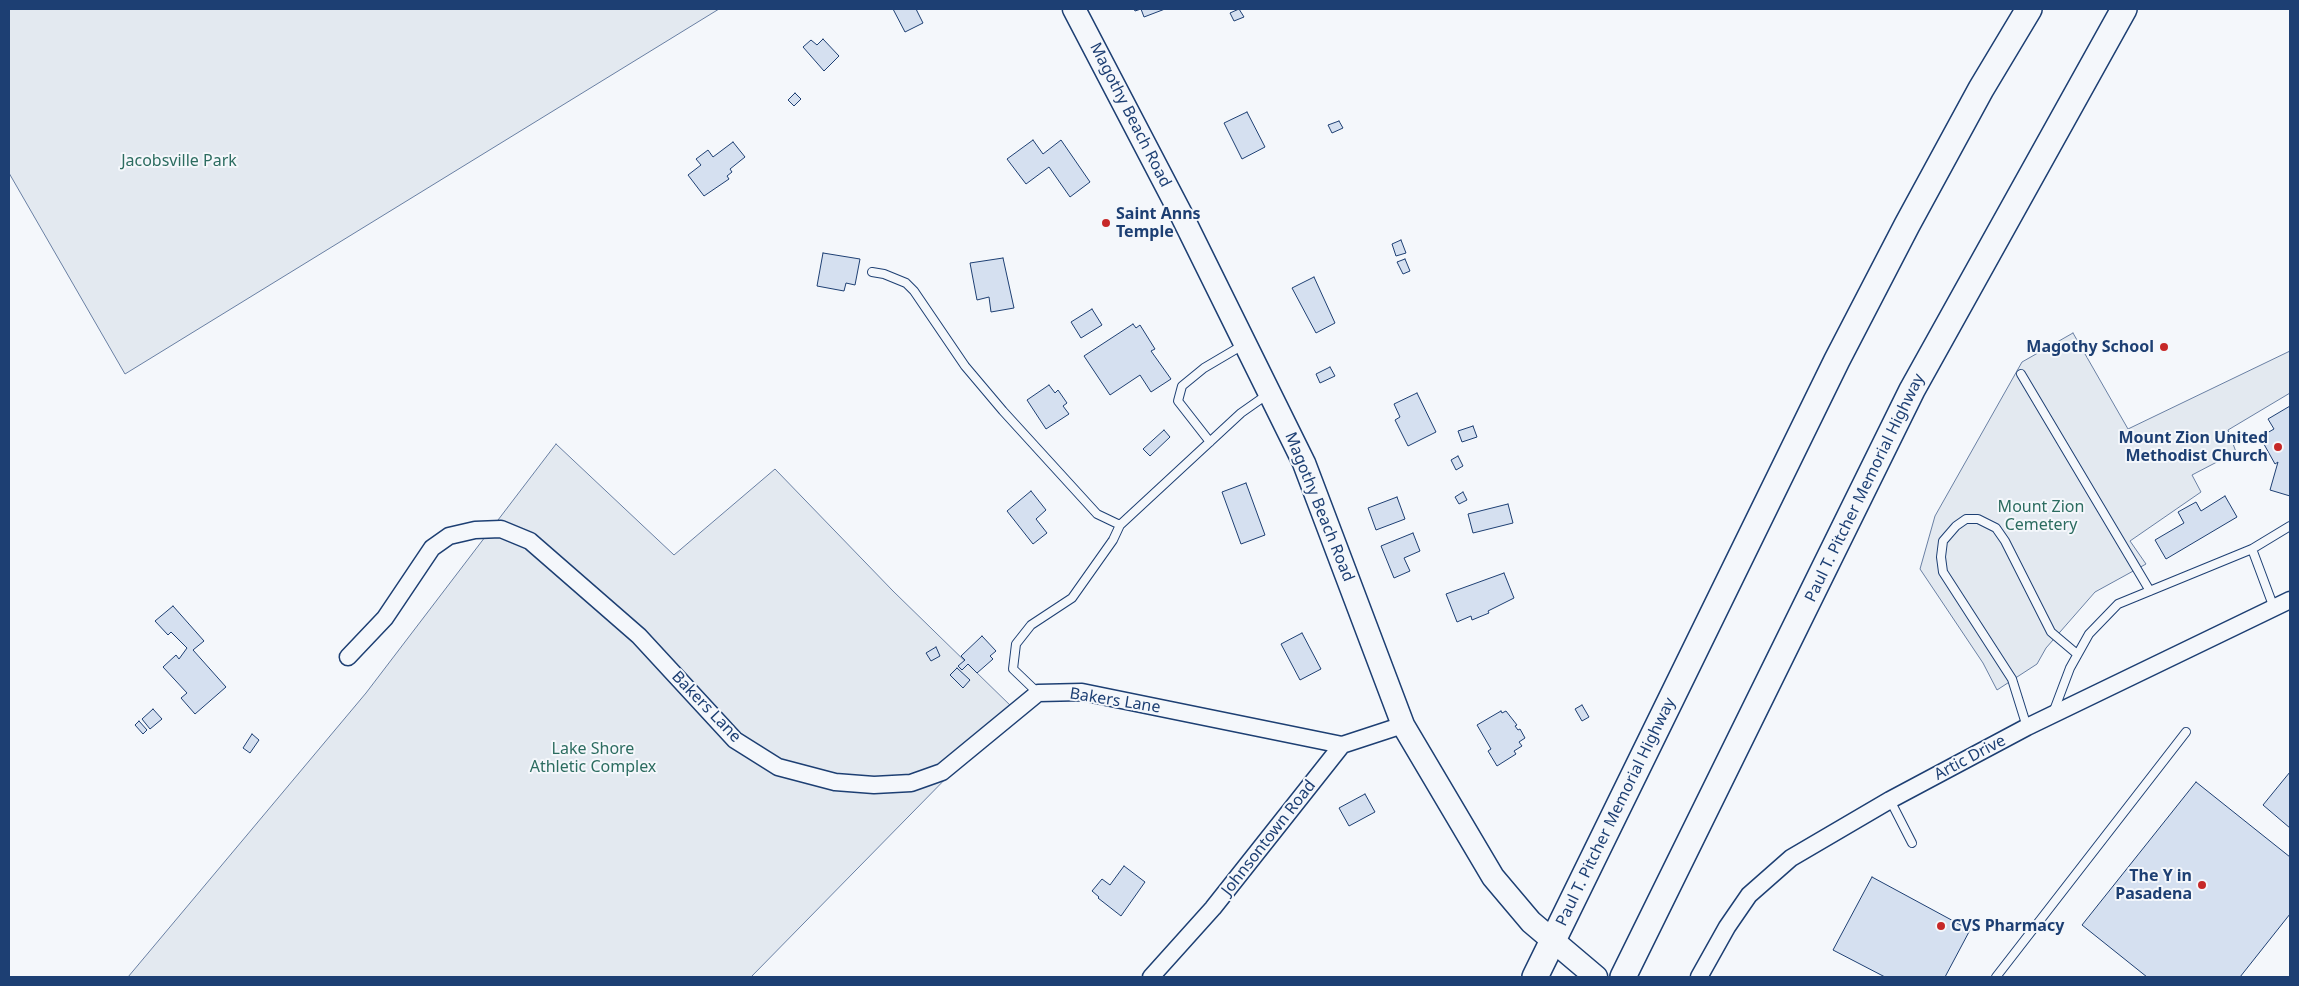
<!DOCTYPE html>
<html>
<head>
<meta charset="utf-8">
<style>
	body { margin:0 }
	#map { position:relative; width:2299px; height:986px; overflow:hidden; background:#f4f7fb; font-family:"Noto Sans",sans-serif }
	canvas { display:block }
	.frame { position:absolute; inset:0; border:10px solid #1d3f73; pointer-events:none }
</style>
</head>
<body>
<div id="map">
<canvas width="2299" height="986"></canvas>
<div class="frame"></div>
</div>
<script>
const ctx = document.querySelector('canvas').getContext('2d');
ctx.lineJoin = 'round';
function fill(path, color) {
  ctx.fillStyle = color;
  ctx.fill(path, 'evenodd');
}
function poly(rows) {
  const path = new Path2D();
  for (const r of rows) {
    path.moveTo(r[0], r[1]);
    for (let i = 2; i < r.length; i += 2) path.lineTo(r[i], r[i + 1]);
  }
  return path;
}
function stroke(path, color, width, dash) {
  ctx.strokeStyle = color;
  ctx.lineWidth = width;
  ctx.lineCap = dash ? 'butt' : 'round';
  ctx.setLineDash(dash || []);
  ctx.stroke(path);
}
function label(font, color, halo, rows, align = 'center') {
  ctx.font = font + ' "Noto Sans",sans-serif';
  ctx.lineWidth = 4;
  ctx.setLineDash([]);
  ctx.textBaseline = 'middle';
  ctx.strokeStyle = halo;
  ctx.fillStyle = color;
  for (const [text, x, y, turn = 0] of rows) {
    ctx.save();
    ctx.translate(x, y);
    ctx.rotate((+turn || 0) * Math.PI / 180);
    ctx.textAlign = isNaN(turn) ? turn : align;
    if (halo) ctx.strokeText(text, 0, 0);
    ctx.fillText(text, 0, 0);
    ctx.restore();
  }
}
const green = poly([
	[9,9,719,9,125,374,9,173,9,9],
	[2073,333,2128,429,2290,351,2290,393,2228,430,2236,452,2192,475,2201,492,2130,541,2146,564,2095,592,2046,648,2037,664,1997,690,1983,663,1920,569,1935,516,2022,362,2073,333],
	[556,444,674,555,775,469,893,591,1014,709,751,977,128,977,366,693,556,444]
]);
fill(green, '#e3e9f0');
stroke(green, '#687fa3', 1);
const building = poly([
	[893,9,916,9,923,23,905,32,893,9],
	[1134,9,1165,9,1144,17,1141,9,1135,11,1134,9],
	[1239,9,1244,17,1234,21,1230,13,1239,9],
	[823,39,839,56,824,71,803,47,811,40,817,45,823,39],
	[795,93,801,99,794,106,788,100,795,93],
	[1247,112,1265,147,1242,159,1224,123,1247,112],
	[1339,121,1343,128,1332,133,1328,125,1339,121],
	[1033,140,1043,154,1061,140,1090,182,1070,197,1049,167,1026,184,1007,159,1033,140],
	[733,142,745,157,730,169,732,172,727,176,729,179,704,196,688,175,701,165,696,159,708,150,713,157,733,142],
	[1401,240,1406,253,1396,256,1392,244,1401,240],
	[823,253,860,259,855,285,846,283,844,291,817,286,823,253],
	[1003,258,1014,308,991,312,989,297,977,300,970,263,1003,258],
	[1405,259,1410,271,1403,274,1397,262,1405,259],
	[1314,277,1335,323,1316,333,1292,288,1314,277],
	[1092,309,1102,325,1081,338,1071,322,1092,309],
	[1133,324,1136,328,1140,325,1155,349,1151,351,1171,379,1151,392,1140,375,1110,395,1084,356,1133,324],
	[1330,367,1335,376,1320,383,1316,374,1330,367],
	[1049,385,1055,393,1058,390,1067,403,1063,406,1069,414,1046,429,1027,400,1049,385],
	[1417,393,1436,432,1408,446,1395,420,1400,417,1394,404,1417,393],
	[2290,406,2290,496,2270,490,2278,462,2275,464,2260,437,2274,429,2268,419,2290,406],
	[1473,426,1477,437,1462,442,1458,431,1473,426],
	[1164,430,1170,437,1150,456,1143,449,1164,430],
	[1458,456,1463,466,1456,470,1451,460,1458,456],
	[1246,483,1265,535,1241,544,1222,492,1246,483],
	[1031,491,1046,510,1036,519,1047,533,1033,544,1007,511,1031,491],
	[1463,492,1467,500,1459,504,1455,497,1463,492],
	[2225,496,2237,517,2166,559,2155,540,2184,523,2178,512,2196,502,2201,511,2225,496],
	[1397,497,1405,519,1376,530,1368,508,1397,497],
	[1508,504,1513,523,1473,533,1468,514,1508,504],
	[1413,533,1420,551,1404,558,1410,571,1394,578,1381,546,1413,533],
	[1504,573,1514,598,1488,611,1489,613,1472,620,1471,616,1457,622,1446,594,1504,573],
	[173,606,204,641,193,650,226,687,195,714,181,698,187,693,163,667,176,655,179,659,187,648,171,632,168,635,155,621,173,606],
	[1302,633,1321,669,1300,680,1281,644,1302,633],
	[982,636,996,651,990,656,993,659,977,673,968,664,962,670,958,666,965,660,961,656,982,636],
	[936,647,940,656,931,661,926,653,936,647],
	[957,668,970,680,963,688,950,675,957,668],
	[1582,705,1589,717,1582,721,1575,709,1582,705],
	[153,709,162,719,150,729,142,719,153,709],
	[1501,711,1502,713,1506,711,1517,725,1515,726,1518,730,1520,729,1525,738,1519,742,1522,746,1514,751,1516,754,1497,766,1488,751,1491,749,1477,725,1501,711],
	[139,721,147,730,143,734,135,725,139,721],
	[252,734,259,740,250,753,243,748,252,734],
	[2290,772,2290,828,2263,805,2290,772],
	[2196,782,2290,857,2290,914,2240,977,2147,977,2082,925,2196,782],
	[1365,794,1375,812,1349,826,1339,808,1365,794],
	[1124,866,1145,882,1121,916,1098,898,1099,897,1092,891,1102,879,1110,885,1124,866],
	[1872,877,1970,930,1945,977,1885,977,1833,950,1872,877]
]);
fill(building, '#d5e0f0');
stroke(building, '#1d3f73', 1);
const lane = poly([
	[872,272,884,274,906,283,914,291,965,366,1003,411,1097,514,1120,525,1241,413,1268,394],
	[2021,374,2150,591],
	[1210,442,1178,401,1182,386,1204,368,1243,345],
	[2252,549,2274,608],
	[1038,693,1013,669,1016,644,1031,625,1072,598,1113,540,1120,525],
	[2053,713,2070,668,2089,634,2118,604,2252,549,2290,526],
	[2027,727,2012,679,1943,572,1941,557,1943,541,1956,526,1966,519,1978,519,1996,528,2005,541,2051,632,2077,654],
	[1890,800,1912,843],
	[1996,977,2186,732]
]);
const street = poly([
	[348,657,385,618,432,548,449,536,475,530,501,529,530,541,639,636,735,740,778,767,835,782,874,785,911,783,942,772,1038,693,1082,692,1342,745],
	[1151,977,1213,908,1342,745,1403,725],
	[1699,977,1727,927,1749,895,1791,858,1890,800,2027,727,2290,600]
]);
const secondary = poly([
	[1074,9,1180,212,1304,463,1403,725,1493,877,1531,922,1596,977]
]);
const primary = poly([
	[1535,977,1837,360,1907,225,1981,89,2029,9],
	[1623,977,1912,390,2124,9]
]);
stroke(lane, '#1d3f73', 10);
stroke(street, '#1d3f73', 19);
stroke(secondary, '#1d3f73', 25);
stroke(primary, '#1d3f73', 28);
stroke(lane, '#f4f7fb', 8);
stroke(street, '#f4f7fb', 16);
stroke(secondary, '#f4f7fb', 22);
stroke(primary, '#f4f7fb', 25);
for (const [x, y, r, color] of [
	[1106,223,5,"#c62828"],
	[2164,347,5,"#c62828"],
	[2278,447,5,"#c62828"],
	[2202,885,5,"#c62828"],
	[1941,926,5,"#c62828"]
]) {
  const dot = new Path2D();
  dot.arc(x, y, r, 0, 2 * Math.PI);
  ctx.fillStyle = color;
  ctx.fill(dot);
  stroke(dot, '#f4f7fb', 2);
}
label('16px', '#1d3f73', '#f4f7fb', [
	["Magothy Beach Road",1130,115,63],
	["Paul T. Pitcher Memorial Highway",1865,488,-64],
	["Magothy Beach Road",1319,507,68],
	["Bakers Lane",1115,701,9],
	["Bakers Lane",706,707,46],
	["Artic Drive",1970,758,-28],
	["Paul T. Pitcher Memorial Highway",1616,812,-64],
	["Johnsontown Road",1269,838,-52]
]);
label('16px', '#2c6c60', '#f4f7fb', [
	["Jacobsville Park",179,161],
	["Mount Zion",2041,507],
	["Cemetery",2041,525],
	["Lake Shore",593,749],
	["Athletic Complex",593,767]
]);
label('bold 16px', '#1d3f73', '#f4f7fb', [
	["Saint Anns",1116,214,"left"],
	["Temple",1116,232,"left"],
	["Magothy School",2154,347],
	["Mount Zion United",2268,438],
	["Methodist Church",2268,456],
	["The Y in",2192,876],
	["Pasadena",2192,894],
	["CVS Pharmacy",1951,926,"left"]
], 'right');
</script>
</body>
</html>
